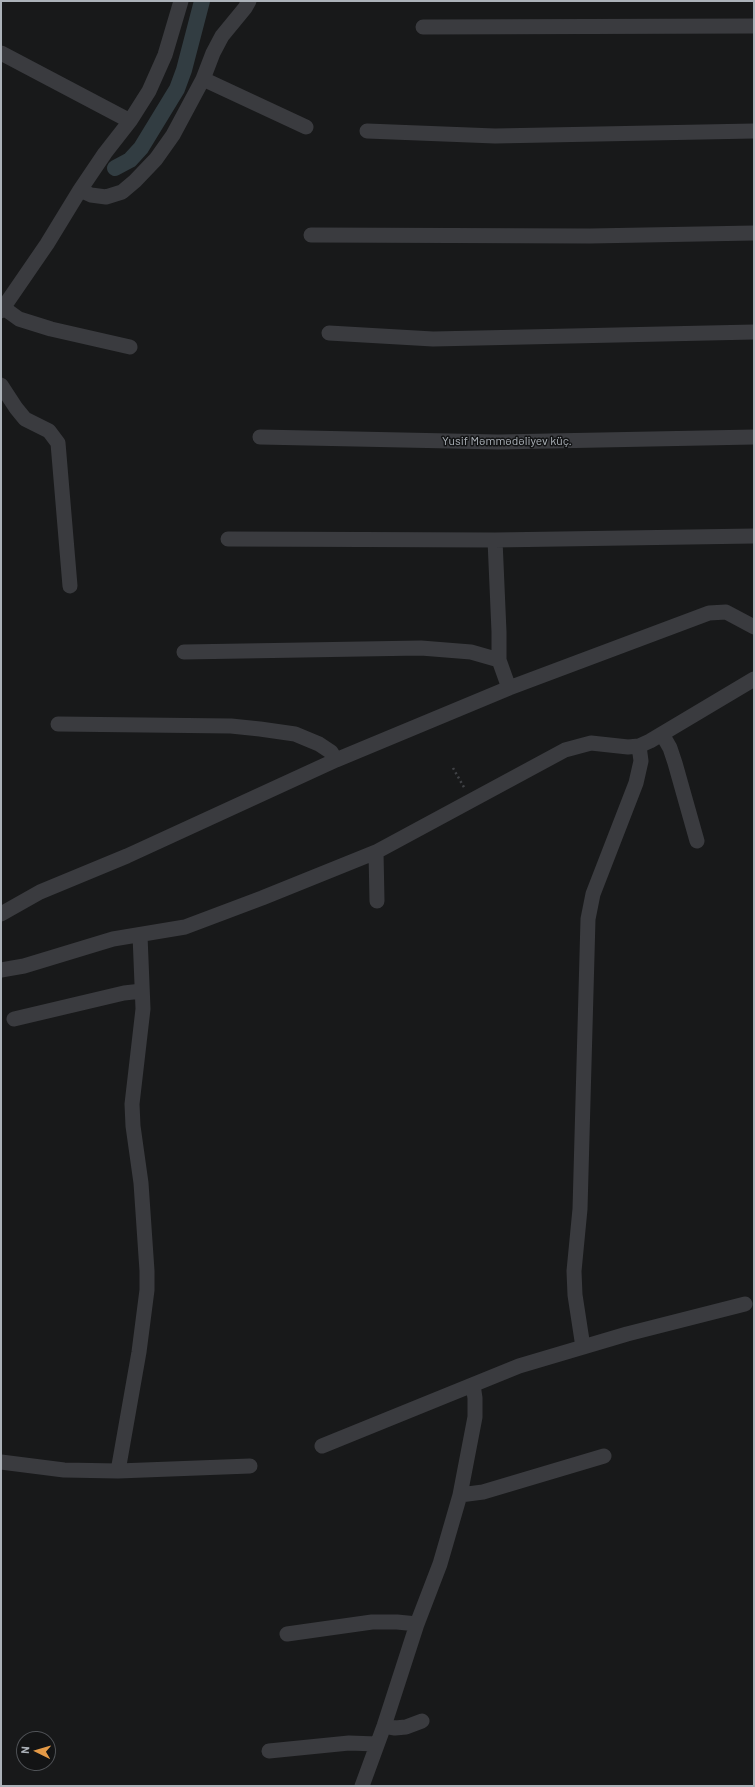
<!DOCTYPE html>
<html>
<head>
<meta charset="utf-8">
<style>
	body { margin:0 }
	#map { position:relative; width:755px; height:1787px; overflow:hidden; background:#18191a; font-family:Barlow,sans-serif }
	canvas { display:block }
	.frame { position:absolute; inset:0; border:2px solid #acb2b9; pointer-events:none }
	.north { position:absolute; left:16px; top:1731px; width:40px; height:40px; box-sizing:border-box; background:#131415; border:1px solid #505357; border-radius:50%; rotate:275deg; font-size:11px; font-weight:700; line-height:16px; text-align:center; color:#acb2b9 }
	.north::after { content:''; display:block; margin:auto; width:14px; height:18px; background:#e49a47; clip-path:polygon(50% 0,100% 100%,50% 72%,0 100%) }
</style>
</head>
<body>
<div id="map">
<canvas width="755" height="1787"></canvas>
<div class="frame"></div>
<div class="north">N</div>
</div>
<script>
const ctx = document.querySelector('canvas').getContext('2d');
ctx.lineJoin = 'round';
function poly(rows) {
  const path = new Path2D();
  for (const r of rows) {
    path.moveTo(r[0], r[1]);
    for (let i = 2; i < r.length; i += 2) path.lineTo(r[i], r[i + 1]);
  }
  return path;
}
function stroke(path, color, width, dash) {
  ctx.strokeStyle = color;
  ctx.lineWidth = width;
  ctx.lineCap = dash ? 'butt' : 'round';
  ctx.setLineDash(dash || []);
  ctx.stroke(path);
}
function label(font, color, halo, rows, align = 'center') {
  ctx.font = font + ' Barlow,sans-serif';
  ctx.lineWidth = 3;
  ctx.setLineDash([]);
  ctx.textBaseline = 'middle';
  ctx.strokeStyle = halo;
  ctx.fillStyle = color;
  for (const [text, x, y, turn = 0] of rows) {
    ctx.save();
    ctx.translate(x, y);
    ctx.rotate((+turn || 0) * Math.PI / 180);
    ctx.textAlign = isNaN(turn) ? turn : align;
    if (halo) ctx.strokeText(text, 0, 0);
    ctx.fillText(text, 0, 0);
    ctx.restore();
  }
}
stroke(poly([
	[115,168,130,160,141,148,177,89,184,70,202,1]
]), '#323d42', 16);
stroke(poly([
	[453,768,465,789]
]), '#404246', 2.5, [2, 3]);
stroke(poly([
	[423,27,754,26],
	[1,53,130,121],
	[203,79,306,127],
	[367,131,495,136,754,131],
	[80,190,91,195,106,197,122,192,135,181,156,159,173,135,203,79,213,53,222,36,245,8,249,1],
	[311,235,590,236,754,233],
	[1,306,19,319,51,329,130,347],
	[1,311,47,244,80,190,105,153,130,121,149,91,165,55,181,1],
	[329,333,433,339,754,332],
	[1,385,16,408,25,419,49,431,58,443,70,586],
	[260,437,498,442,754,437],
	[228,539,495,540,754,536],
	[495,540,499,632,499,660],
	[184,652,421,648,471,652,499,660,509,688],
	[58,724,231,726,260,729,295,734,319,744,331,752,336,760],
	[662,734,670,748,675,763,697,841],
	[376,852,377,901],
	[1,914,40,892,127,856,336,760,509,688,709,613,726,612,754,627],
	[1,970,24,966,113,939,185,927,262,898,376,852,565,750,591,743,628,747,639,746,650,741,754,679],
	[14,1019,124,993,142,991],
	[583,1347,575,1295,574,1271,580,1209,588,919,593,894,636,783,641,761,639,746],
	[322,1446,519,1366,627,1334,745,1304],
	[1,1462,64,1470,118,1471,250,1466],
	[118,1471,139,1352,147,1290,147,1271,141,1183,133,1126,132,1104,143,1009,140,935],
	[460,1495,483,1492,604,1456],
	[287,1634,372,1622,397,1622,417,1624],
	[384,1726,395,1728,406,1727,422,1721],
	[269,1751,349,1743,377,1744],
	[362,1786,384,1726,417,1624,440,1564,460,1495,475,1417,475,1398,473,1385]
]), '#3a3b3f', 15);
label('12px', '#acb2b9', '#131415', [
	["Yusif Məmmədəliyev küç.",507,441]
]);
</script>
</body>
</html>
